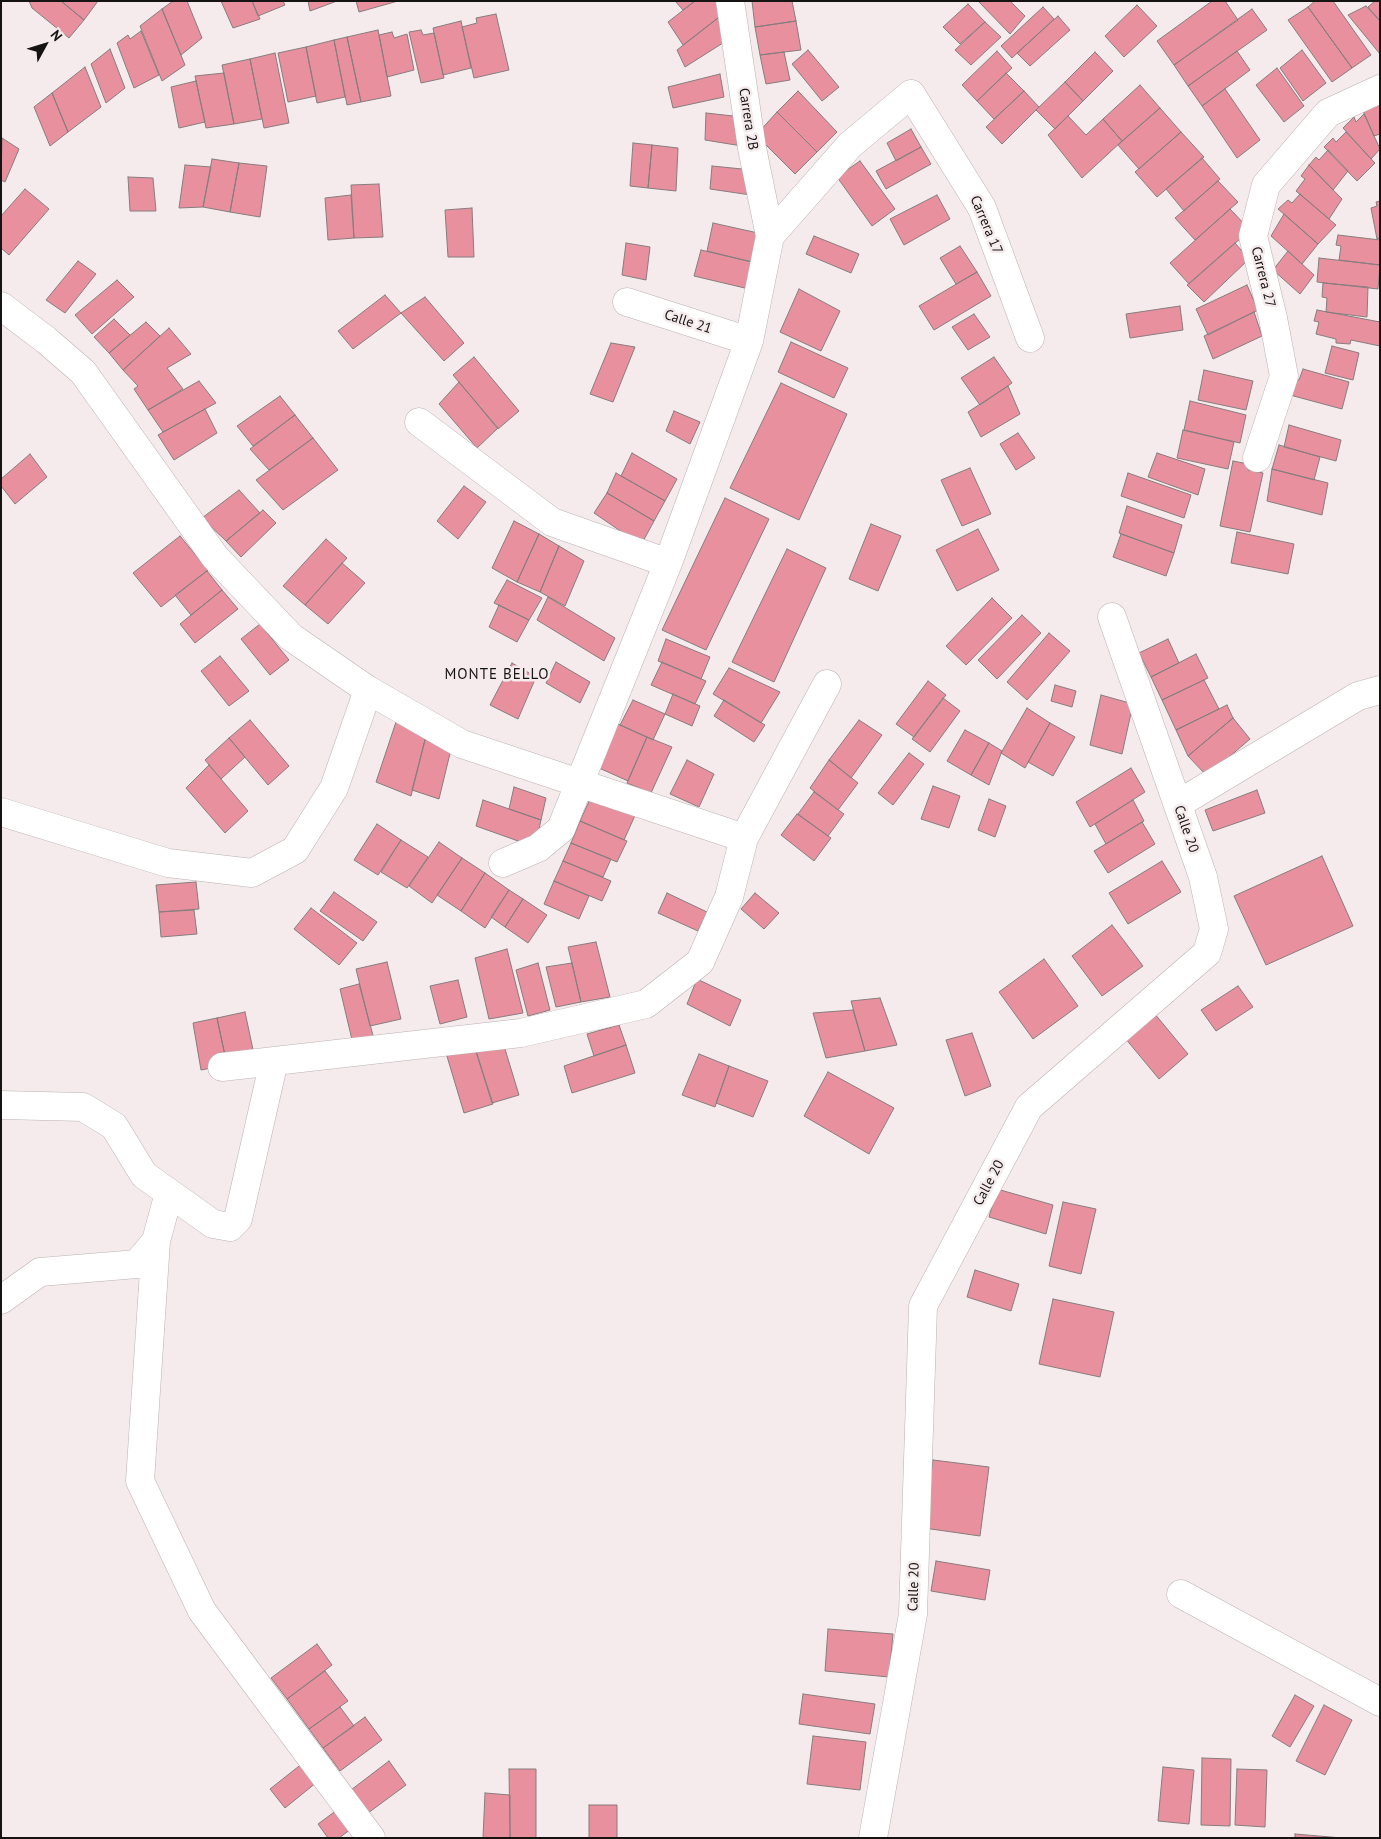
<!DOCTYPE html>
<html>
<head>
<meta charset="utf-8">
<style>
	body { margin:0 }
	#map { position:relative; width:1381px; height:1839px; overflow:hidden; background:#f6ebec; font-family:"PT Sans",sans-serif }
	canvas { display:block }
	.frame { position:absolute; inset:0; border:2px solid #161313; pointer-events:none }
	.north { position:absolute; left:20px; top:20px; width:50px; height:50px; -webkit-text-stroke:4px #f6ebec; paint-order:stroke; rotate:51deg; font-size:14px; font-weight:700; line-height:20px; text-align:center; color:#161313 }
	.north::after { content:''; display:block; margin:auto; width:18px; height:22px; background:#161313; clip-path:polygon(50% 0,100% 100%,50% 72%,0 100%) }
</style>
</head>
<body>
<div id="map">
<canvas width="1381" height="1839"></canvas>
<div class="frame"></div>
<div class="north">N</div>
</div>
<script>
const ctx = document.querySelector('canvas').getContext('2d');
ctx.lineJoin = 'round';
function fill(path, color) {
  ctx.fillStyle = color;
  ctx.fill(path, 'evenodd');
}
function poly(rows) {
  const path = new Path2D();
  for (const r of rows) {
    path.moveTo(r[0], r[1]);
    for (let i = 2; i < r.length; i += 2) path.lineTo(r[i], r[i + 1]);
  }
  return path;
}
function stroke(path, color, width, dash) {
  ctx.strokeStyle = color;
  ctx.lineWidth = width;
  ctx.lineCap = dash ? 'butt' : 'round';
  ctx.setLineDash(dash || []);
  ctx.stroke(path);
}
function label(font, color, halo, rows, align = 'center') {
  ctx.font = font + ' "PT Sans",sans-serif';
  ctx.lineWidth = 5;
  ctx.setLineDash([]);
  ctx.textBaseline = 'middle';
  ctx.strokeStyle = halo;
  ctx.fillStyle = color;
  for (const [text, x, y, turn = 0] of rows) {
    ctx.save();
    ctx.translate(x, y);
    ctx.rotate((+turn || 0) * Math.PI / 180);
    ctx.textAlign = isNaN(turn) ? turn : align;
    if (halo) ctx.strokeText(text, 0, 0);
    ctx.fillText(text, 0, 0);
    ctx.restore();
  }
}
const building = poly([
	[29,1,61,1,84,20,69,38,32,8,29,1],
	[61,1,98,1,84,20,61,1],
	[173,1,187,1,202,38,181,55,162,9,173,1],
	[221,1,252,1,260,19,233,28,221,1],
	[252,1,283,1,285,5,258,16,252,1],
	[308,1,337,1,310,11,308,1],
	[356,1,398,1,359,12,356,1],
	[675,1,695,1,683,10,675,1],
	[695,1,721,1,727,11,683,45,668,22,695,1],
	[752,1,792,1,796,21,755,27,752,1],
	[978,1,1010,1,1025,16,1010,34,978,1],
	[1212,1,1225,1,1238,20,1174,65,1157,41,1212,1],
	[1315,1,1333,1,1371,55,1352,68,1308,7,1315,1],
	[1375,1,1380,1,1380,21,1368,7,1375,1],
	[968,4,985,22,960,44,943,27,968,4],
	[1137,5,1157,26,1124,57,1105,36,1137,5],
	[1366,6,1380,21,1380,54,1348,15,1366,6],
	[1043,7,1054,19,1012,58,1001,46,1043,7],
	[1308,7,1352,68,1332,82,1288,20,1308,7],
	[162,9,185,65,162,81,140,26,162,9],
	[1252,9,1267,30,1188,86,1174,65,1252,9],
	[727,11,726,41,685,67,677,50,727,11],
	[496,14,509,70,474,78,462,27,477,23,476,18,496,14],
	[1058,16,1070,30,1030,66,1017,53,1058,16],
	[461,21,471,68,443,75,433,28,461,21],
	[796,21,801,50,760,55,755,27,796,21],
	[985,22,1001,37,971,65,955,50,985,22],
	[378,30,391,96,361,102,347,37,378,30],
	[421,30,423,35,434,33,444,78,421,83,409,32,421,30],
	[141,31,159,75,134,88,117,43,128,35,130,39,141,31],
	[392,32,394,38,407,34,414,70,387,77,379,35,392,32],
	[347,37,361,102,347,105,334,40,347,37],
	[334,40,345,97,317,103,306,47,334,40],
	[306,47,316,96,288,102,278,53,306,47],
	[110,49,125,88,106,103,91,64,110,49],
	[808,50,839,87,822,101,792,64,808,50],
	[1302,50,1326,83,1303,101,1280,68,1302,50],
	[997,51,1012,68,977,101,962,85,997,51],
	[1237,51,1250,70,1202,106,1188,86,1237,51],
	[784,52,790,80,766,84,760,55,784,52],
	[1095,52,1113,71,1083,101,1065,82,1095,52],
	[275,53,289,123,264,128,250,59,275,53],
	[250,59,262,119,234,124,222,65,250,59],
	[85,67,101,107,68,132,52,93,85,67],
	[1277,68,1304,106,1284,122,1256,85,1277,68],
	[224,73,234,124,206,128,195,76,224,73],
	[1006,73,1024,91,994,119,977,101,1006,73],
	[720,74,724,97,673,108,668,87,720,74],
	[196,81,205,122,179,128,171,87,196,81],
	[1065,82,1083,101,1055,129,1036,110,1065,82],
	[1140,85,1160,108,1122,141,1103,119,1140,85],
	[1225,89,1260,140,1237,158,1202,106,1225,89],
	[798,91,837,132,817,152,777,112,798,91],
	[1024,91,1039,107,1002,144,986,127,1024,91],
	[52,93,68,132,50,146,34,107,52,93],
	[1380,100,1380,134,1374,136,1361,106,1380,100],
	[1160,108,1181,132,1139,169,1118,145,1160,108],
	[777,112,817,152,795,174,765,144,758,133,777,112],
	[706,113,742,117,742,146,705,140,706,113],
	[1364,114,1380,149,1371,159,1343,128,1354,117,1356,122,1364,114],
	[1068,116,1086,135,1103,119,1122,141,1082,178,1048,135,1068,116],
	[911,129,921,147,896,161,887,143,911,129],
	[1181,132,1204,157,1157,197,1135,172,1181,132],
	[1346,132,1375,163,1357,181,1324,147,1333,138,1336,142,1346,132],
	[2,138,19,149,5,182,1,180,2,138],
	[633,143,652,145,648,188,630,186,633,143],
	[652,145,678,148,676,191,648,188,652,145],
	[921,147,931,164,886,189,876,171,921,147],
	[1328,150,1348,171,1333,190,1309,165,1316,157,1319,160,1328,150],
	[1202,158,1220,179,1184,211,1166,189,1202,158],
	[212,159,239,163,230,212,203,207,212,159],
	[860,161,895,209,872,226,837,177,860,161],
	[239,163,267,166,260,217,230,212,239,163],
	[185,165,211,167,203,207,179,208,185,165],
	[1309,165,1342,199,1329,219,1296,191,1305,179,1301,176,1309,165],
	[712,166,752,170,751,195,710,189,712,166],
	[128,177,153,178,156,211,130,211,128,177],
	[1218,181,1238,202,1195,240,1175,218,1218,181],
	[379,184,383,237,354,238,351,185,379,184],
	[25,189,49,209,9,255,1,248,1,216,25,189],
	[1300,194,1336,225,1318,244,1278,209,1288,200,1292,203,1300,194],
	[351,195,354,238,328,240,325,198,351,195],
	[937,195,950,219,904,245,890,219,937,195],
	[1380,201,1380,238,1377,239,1371,208,1377,206,1376,202,1380,201],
	[472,208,474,257,448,257,445,210,472,208],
	[1230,209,1250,230,1189,284,1170,263,1230,209],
	[1284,214,1318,244,1302,264,1271,236,1284,214],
	[713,223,758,233,756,263,707,251,713,223],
	[1338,235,1380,240,1380,265,1339,260,1341,246,1336,245,1338,235],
	[814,236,859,254,851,273,806,254,814,236],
	[626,243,650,247,646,280,622,275,626,243],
	[1235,243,1249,259,1204,302,1187,285,1235,243],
	[960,246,977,272,956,284,940,258,960,246],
	[701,250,756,263,749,289,694,276,701,250],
	[1288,251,1314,275,1300,294,1273,270,1288,251],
	[1319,258,1380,265,1378,289,1317,282,1319,258],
	[78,261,96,274,65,313,46,300,78,261],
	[977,272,991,296,934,330,919,306,977,272],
	[117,280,134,297,92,334,75,315,117,280],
	[1323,283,1368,287,1367,317,1326,312,1327,298,1322,297,1323,283],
	[1247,285,1258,310,1208,335,1196,309,1247,285],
	[799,289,840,311,821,351,780,332,799,289],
	[385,295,401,313,353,349,338,331,385,295],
	[425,297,464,343,444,361,401,313,425,297],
	[1180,306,1183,330,1130,338,1126,314,1180,306],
	[1317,310,1380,322,1380,346,1351,340,1350,344,1336,343,1336,339,1316,334,1319,322,1314,321,1317,310],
	[1254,312,1262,336,1213,359,1204,336,1254,312],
	[974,314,990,337,968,350,952,327,974,314],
	[114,319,130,335,109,353,94,337,114,319],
	[146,322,160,336,123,370,109,353,146,322],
	[169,328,191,354,167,368,183,389,148,410,134,389,138,386,123,370,169,328],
	[791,342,848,368,834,398,778,372,791,342],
	[611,343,635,347,613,402,590,394,611,343],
	[1332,346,1359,353,1353,380,1325,373,1332,346],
	[474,357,519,411,498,429,453,375,474,357],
	[994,357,1012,383,980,405,961,378,994,357],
	[1303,369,1349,382,1342,409,1290,395,1295,379,1299,380,1303,369],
	[1204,370,1253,381,1246,410,1198,400,1204,370],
	[199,381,216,403,163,432,148,410,199,381],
	[459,382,498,428,477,448,439,404,459,382],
	[781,383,847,414,799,520,730,488,781,383],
	[1008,386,1020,414,981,437,968,412,1008,386],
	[280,396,295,415,253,446,237,426,280,396],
	[1190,401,1246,415,1240,443,1184,430,1190,401],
	[205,409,217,433,174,460,158,435,205,409],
	[674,411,700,422,690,444,666,431,674,411],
	[295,415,313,438,269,470,250,449,295,415],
	[1289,425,1341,440,1336,461,1284,447,1289,425],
	[1183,430,1234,442,1228,469,1177,458,1183,430],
	[1018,433,1035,458,1016,470,1000,444,1018,433],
	[313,438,338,470,283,510,256,480,313,438],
	[1279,445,1320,457,1314,480,1272,469,1279,445],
	[632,453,677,479,665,501,621,476,632,453],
	[1157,453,1205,469,1198,495,1148,477,1157,453],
	[30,454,47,477,15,504,1,486,1,479,30,454],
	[1233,461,1248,464,1248,470,1263,473,1250,532,1220,526,1233,461],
	[970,468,991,514,962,526,941,480,970,468],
	[1272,469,1328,483,1322,515,1267,501,1272,469],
	[616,473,665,501,654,521,607,493,616,473],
	[1128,473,1191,495,1184,518,1121,496,1128,473],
	[464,486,486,502,458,539,437,521,464,486],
	[239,490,260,513,226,541,202,518,239,490],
	[607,493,654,521,641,545,594,513,607,493],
	[725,498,769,519,706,650,662,630,725,498],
	[1127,506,1182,525,1174,553,1119,533,1127,506],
	[263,510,276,523,241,557,226,541,263,510],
	[514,521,539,534,517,582,492,568,514,521],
	[871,524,901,536,878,591,849,579,871,524],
	[978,529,999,570,957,591,936,550,978,529],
	[1237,532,1294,544,1288,574,1231,563,1237,532],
	[539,534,559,546,540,592,517,582,539,534],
	[1121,534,1174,553,1166,576,1113,557,1121,534],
	[180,536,208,570,161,607,133,573,180,536],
	[326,539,347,558,305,605,283,586,326,539],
	[559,546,584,561,565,606,540,592,559,546],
	[787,549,826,568,774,682,732,662,787,549],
	[342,563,365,583,328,624,305,605,342,563],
	[207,571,222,590,191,615,175,595,207,571],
	[507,580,542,598,529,620,494,603,507,580],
	[222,590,238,609,195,643,180,624,222,590],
	[548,597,615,638,604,661,537,620,548,597],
	[992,598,1012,618,966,665,946,646,992,598],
	[499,605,529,620,517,642,489,627,499,605],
	[1022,615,1041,633,997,679,978,660,1022,615],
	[260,624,289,660,270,675,241,639,260,624],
	[1049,633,1070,651,1027,700,1007,682,1049,633],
	[666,639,710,657,701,679,658,661,666,639],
	[1168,639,1179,663,1151,677,1139,653,1168,639],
	[1196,654,1208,678,1162,700,1151,677,1196,654],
	[220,656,249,691,229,706,201,671,220,656],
	[556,662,590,682,580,703,546,683,556,662],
	[662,662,706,681,695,704,651,685,662,662],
	[512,663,536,677,518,719,490,705,512,663],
	[729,668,780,692,761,723,713,694,729,668],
	[1204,680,1219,709,1176,730,1162,700,1204,680],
	[928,681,946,695,914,737,896,724,928,681],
	[1055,685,1076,691,1072,707,1051,701,1055,685],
	[673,694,700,706,692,726,665,714,673,694],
	[1101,695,1133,704,1122,754,1090,745,1101,695],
	[943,698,960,711,930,752,912,739,943,698],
	[633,700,665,714,653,740,620,725,633,700],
	[724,700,765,725,754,742,714,716,724,700],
	[1227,705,1233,718,1188,756,1176,730,1227,705],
	[1027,708,1050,723,1025,768,1001,753,1027,708],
	[1233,718,1250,739,1207,776,1188,756,1233,718],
	[250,720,289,766,268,785,229,738,250,720],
	[859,720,882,735,851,778,829,760,859,720],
	[396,722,427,732,411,796,376,782,396,722],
	[1050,723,1075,737,1053,776,1028,762,1050,723],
	[618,724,647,737,628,781,599,768,618,724],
	[965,730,989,743,971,775,947,761,965,730],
	[427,732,453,741,439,799,412,790,427,732],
	[647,737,672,747,651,793,627,783,647,737],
	[229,738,245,757,221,779,205,760,229,738],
	[989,743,1002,751,989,785,971,775,989,743],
	[909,753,924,764,893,805,878,793,909,753],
	[687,760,714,774,699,807,670,794,687,760],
	[829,760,858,783,838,810,810,788,829,760],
	[209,765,248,811,225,833,186,788,209,765],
	[1131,768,1145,792,1090,827,1076,802,1131,768],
	[933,786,960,796,949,828,921,819,933,786],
	[514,787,546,798,541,820,509,809,514,787],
	[1257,790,1265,813,1213,831,1205,810,1257,790],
	[814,792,844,814,828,836,798,814,814,792],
	[592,795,637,811,624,840,580,821,592,795],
	[989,799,1006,806,995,837,978,830,989,799],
	[483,800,541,820,535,847,476,826,483,800],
	[1133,800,1144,821,1106,844,1095,824,1133,800],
	[797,814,831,838,814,861,781,835,797,814],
	[580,821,627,841,617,862,571,843,580,821],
	[1142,822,1155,844,1108,873,1094,851,1142,822],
	[377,824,401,840,378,875,354,860,377,824],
	[401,840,428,857,407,888,381,872,401,840],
	[439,842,462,858,432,903,409,886,439,842],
	[571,843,611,859,603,877,563,861,571,843],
	[1322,856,1353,926,1266,965,1234,896,1322,856],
	[462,858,485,873,461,911,437,895,462,858],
	[563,861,611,881,602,901,554,881,563,861],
	[1162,861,1181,892,1128,924,1109,893,1162,861],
	[485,873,509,890,485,928,461,911,485,873],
	[554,881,589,896,579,919,544,904,554,881],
	[196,882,199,909,159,912,156,885,196,882],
	[509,890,523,899,505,927,491,917,509,890],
	[334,892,377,922,363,941,320,911,334,892],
	[667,893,707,912,698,931,658,913,667,893],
	[755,893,779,913,764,929,741,909,755,893],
	[523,899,547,915,528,943,505,927,523,899],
	[311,908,357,943,339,965,294,929,311,908],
	[194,910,197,934,161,937,159,912,194,910],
	[1112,925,1143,966,1102,996,1072,956,1112,925],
	[596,942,610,997,581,1002,568,947,596,942],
	[507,949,523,1013,489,1019,475,958,507,949],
	[1044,959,1078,1006,1033,1039,999,992,1044,959],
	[387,962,401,1019,370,1026,356,969,387,962],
	[538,963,550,1010,528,1016,516,970,538,963],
	[572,963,581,1002,556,1007,546,967,572,963],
	[697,979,741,1000,730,1026,687,1004,697,979],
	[458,980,467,1017,440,1024,430,986,458,980],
	[359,984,374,1039,353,1044,340,989,359,984],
	[1238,986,1253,1007,1216,1031,1201,1010,1238,986],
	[880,998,897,1045,865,1051,851,1001,880,998],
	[853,1010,865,1051,826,1058,813,1013,853,1010],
	[245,1012,255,1059,227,1065,217,1018,245,1012],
	[1154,1013,1188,1054,1159,1079,1125,1038,1154,1013],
	[217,1018,227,1065,201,1070,193,1023,217,1018],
	[619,1025,626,1045,594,1056,587,1034,619,1025],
	[972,1033,991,1086,965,1096,946,1040,972,1033],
	[501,1036,519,1095,492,1103,474,1045,501,1036],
	[474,1045,493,1104,464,1113,446,1053,474,1045],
	[626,1045,635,1073,572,1093,564,1066,626,1045],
	[699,1054,729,1066,715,1107,682,1095,699,1054],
	[729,1066,768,1081,753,1117,716,1103,729,1066],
	[828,1072,894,1108,869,1154,804,1116,828,1072],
	[997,1189,1053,1205,1046,1234,989,1217,997,1189],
	[1063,1202,1096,1209,1081,1274,1049,1266,1063,1202],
	[975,1270,1019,1284,1011,1311,967,1297,975,1270],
	[1053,1299,1114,1312,1100,1377,1039,1364,1053,1299],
	[933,1460,989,1467,980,1536,924,1528,933,1460],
	[936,1561,990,1570,985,1600,931,1591,936,1561],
	[828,1629,893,1634,889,1677,825,1671,828,1629],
	[317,1644,332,1665,287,1699,271,1678,317,1644],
	[325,1671,348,1701,309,1729,287,1699,325,1671],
	[803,1694,875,1704,870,1734,799,1724,803,1694],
	[1295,1695,1314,1706,1290,1747,1272,1736,1295,1695],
	[1324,1705,1352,1720,1325,1775,1296,1761,1324,1705],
	[340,1707,354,1726,323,1748,309,1729,340,1707],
	[365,1717,382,1740,340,1771,323,1748,365,1717],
	[813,1736,866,1742,860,1790,807,1784,813,1736],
	[1202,1758,1231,1759,1230,1826,1201,1825,1202,1758],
	[308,1759,322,1778,285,1808,270,1789,308,1759],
	[389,1761,406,1785,364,1816,347,1793,389,1761],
	[1163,1767,1194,1770,1189,1824,1158,1821,1163,1767],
	[509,1769,536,1769,536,1838,510,1838,509,1769],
	[1237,1769,1267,1770,1265,1827,1235,1825,1237,1769],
	[485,1793,510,1795,510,1838,483,1838,485,1793],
	[589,1805,617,1805,617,1838,589,1838,589,1805],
	[337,1810,351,1829,339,1838,328,1838,318,1824,337,1810],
	[1295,1834,1342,1838,1295,1838,1295,1834]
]);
fill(building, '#e9909f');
stroke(building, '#867c7d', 1);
const street = poly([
	[730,1,752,148,770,236],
	[627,302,749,341],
	[1,306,46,340,83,372,215,557,291,637,368,690,462,744,744,838],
	[419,422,552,522,668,563],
	[1257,458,1284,376,1273,318,1253,236,1266,185,1328,113,1380,89],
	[1178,804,1358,696,1380,690],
	[1,812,168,863,252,873,295,850,334,788,368,690],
	[503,863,538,848,561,829,668,563,749,341,770,236,850,145,911,94,982,208,1030,338],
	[222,1067,521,1033,646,1004,700,962,729,897,744,838,827,684],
	[1,1105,83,1107,114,1126,144,1175,213,1224,230,1227,238,1219,274,1061],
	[156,1241,140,1481,202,1611,371,1838],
	[1,1300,40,1272,137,1264,156,1241,169,1193],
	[1181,1594,1380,1702],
	[873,1838,913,1614,923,1306,1029,1107,1207,953,1214,929,1203,877,1112,617]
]);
stroke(street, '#bbb1b2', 29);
stroke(street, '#fff', 28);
label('14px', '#161313', '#f6ebec', [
	["Carrera 2B",748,119,81],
	["Carrera 17",986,225,67],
	["Carrera 27",1263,277,76],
	["Calle 21",688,322,18],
	["Calle 20",1186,829,71],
	["Calle 20",989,1183,-62],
	["Calle 20",914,1587,-88]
]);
ctx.letterSpacing = '1px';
label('15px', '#161313', '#f6ebec', [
	["MONTE BELLO",497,675]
]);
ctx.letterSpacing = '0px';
</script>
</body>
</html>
